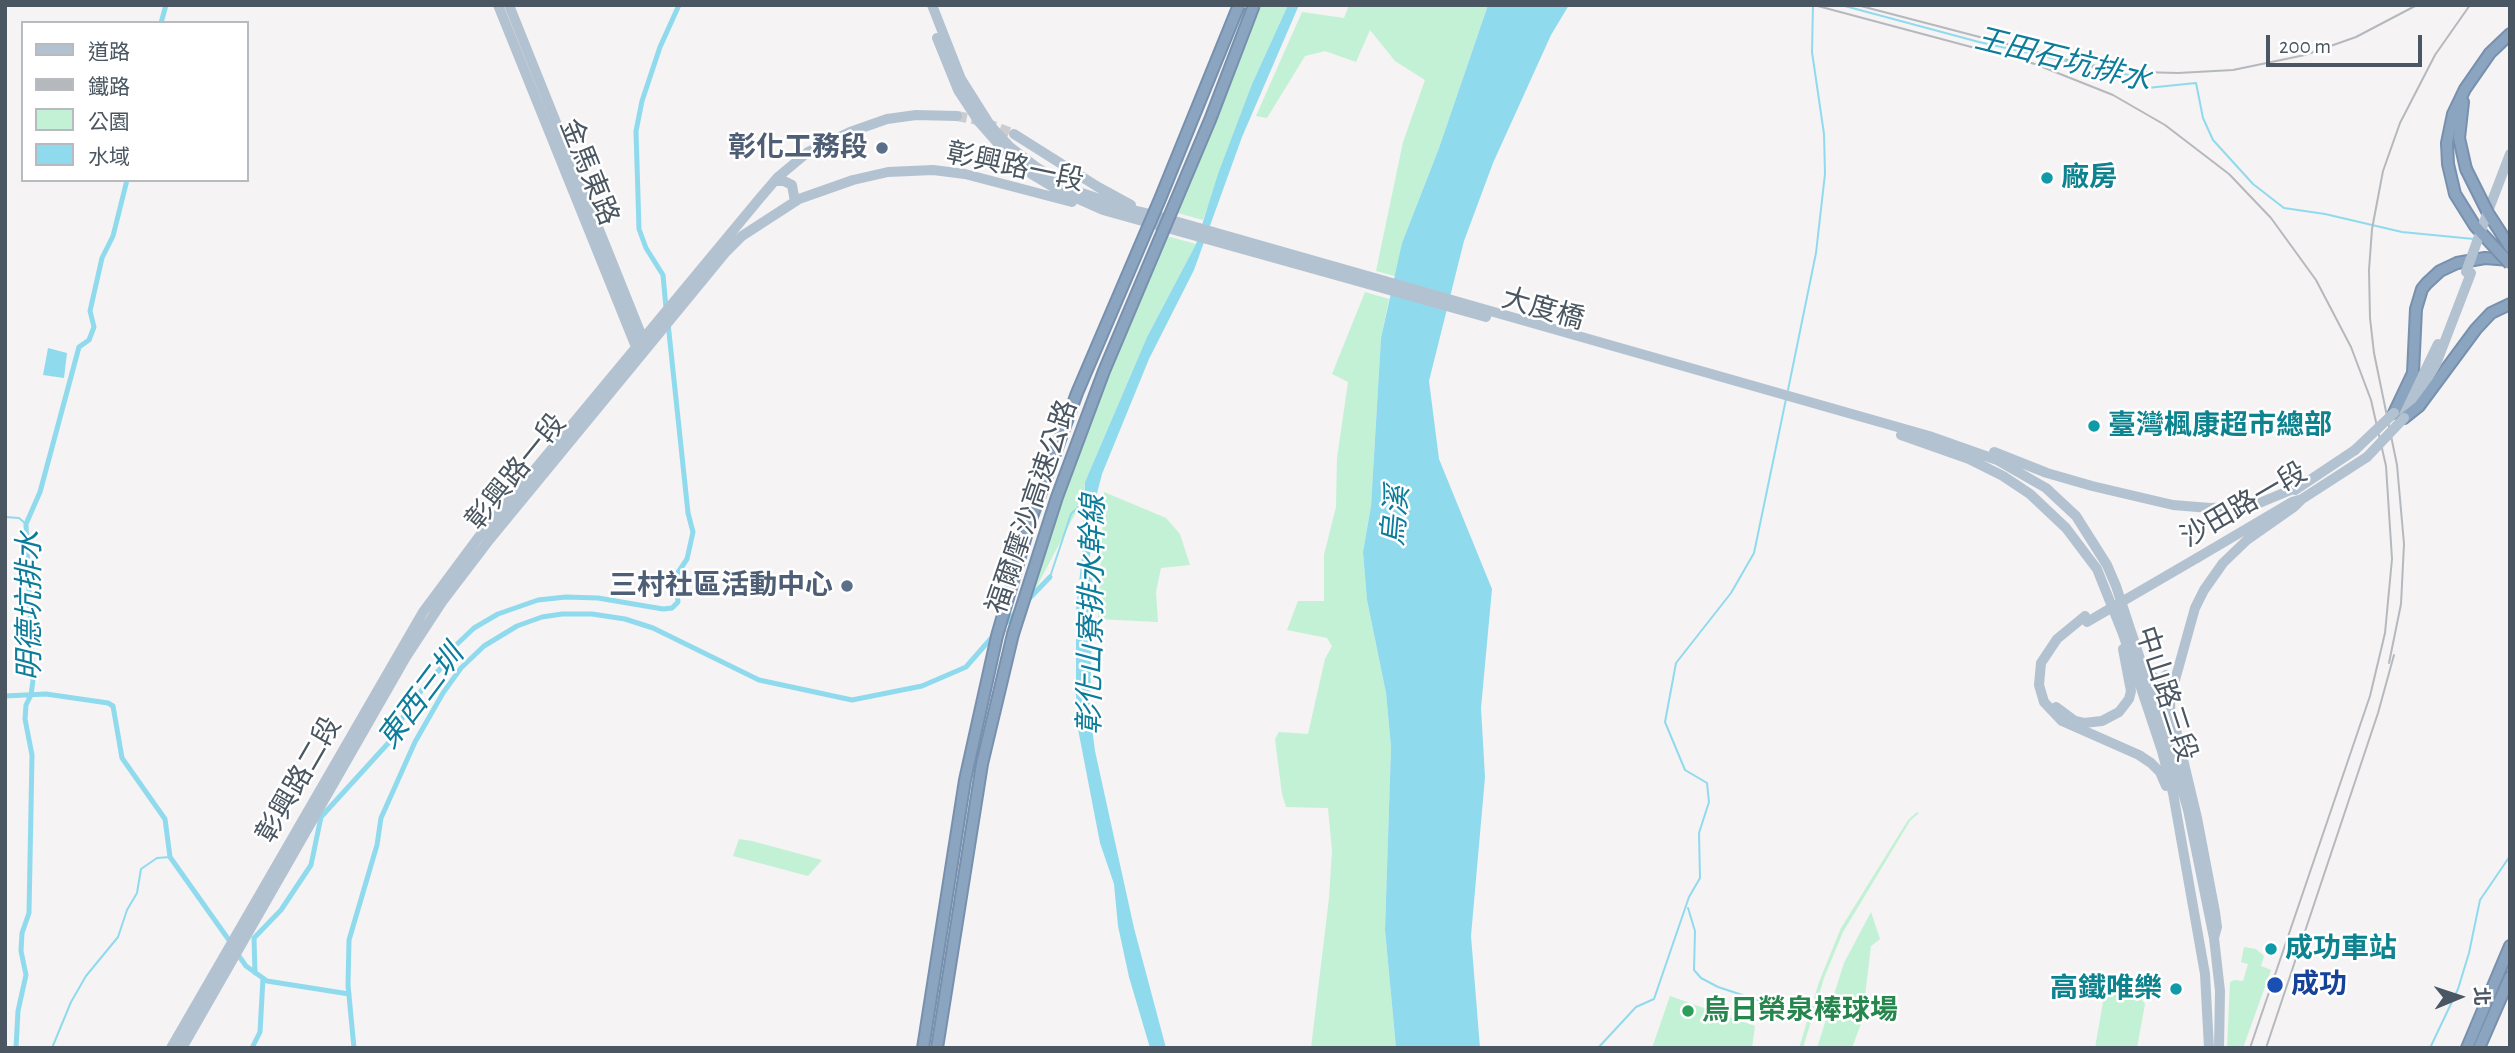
<!DOCTYPE html>
<html>
<head>
<meta charset="utf-8">
<style>
	body { margin:0 }
	#map { position:relative; width:2515px; height:1053px; overflow:hidden; background:#f5f3f3; font-family:"Alegreya Sans","Noto Sans TC",sans-serif }
	canvas { display:block }
	.frame { position:absolute; inset:0; border:7px solid #4a5661; pointer-events:none }
	.legend { position:absolute; left:21px; top:21px; width:228px; height:161px; box-sizing:border-box; background:#fff; border:2px solid #b7bbc0; margin:0; padding:9px 12px; list-style:none; font-size:21px; color:#4a5661 }
	.legend li { display:flex; align-items:center; gap:14px; height:35px }
	.legend b { width:35px; border:2px solid #b7bbc0 }
	.north { position:absolute; left:2424px; top:962px; width:70px; height:70px; -webkit-text-stroke:5px #fff; paint-order:stroke; rotate:88deg; font-size:19px; font-weight:700; line-height:28px; text-align:center; color:#4a5661 }
	.north::after { content:''; display:block; margin:auto; width:24px; height:32px; background:#4a5661; clip-path:polygon(50% 0,100% 100%,50% 72%,0 100%) }
	.scale { position:absolute; left:2266px; top:35px; width:156px; height:32px; box-sizing:border-box; border:4px solid #4a5661; border-top:0; padding-left:9px; font-size:21px; line-height:24px; white-space:nowrap; color:#4a5661; -webkit-text-stroke:5px #fff; paint-order:stroke }
</style>
</head>
<body>
<div id="map">
<canvas width="2515" height="1053"></canvas>
<div class="frame"></div>
<ul class="legend">
<li><b style="height:9px;background:#b3c2d1"></b>道路</li>
<li><b style="height:9px;background:#b5b8bd"></b>鐵路</li>
<li><b style="height:19px;background:#c3f1d5"></b>公園</li>
<li><b style="height:19px;background:#90daee"></b>水域</li>
</ul>
<div class="north">北</div>
<div class="scale">200 m</div>
</div>
<script>
const ctx = document.querySelector('canvas').getContext('2d');
ctx.lineJoin = 'round';
function fill(path, color) {
  ctx.fillStyle = color;
  ctx.fill(path, 'evenodd');
}
function poly(rows) {
  const path = new Path2D();
  for (const r of rows) {
    path.moveTo(r[0], r[1]);
    for (let i = 2; i < r.length; i += 2) path.lineTo(r[i], r[i + 1]);
  }
  return path;
}
function stroke(path, color, width, dash) {
  ctx.strokeStyle = color;
  ctx.lineWidth = width;
  ctx.lineCap = dash ? 'butt' : 'round';
  ctx.setLineDash(dash || []);
  ctx.stroke(path);
}
function label(font, color, halo, rows, align = 'center') {
  ctx.font = font + ' "Alegreya Sans","Noto Sans TC",sans-serif';
  ctx.lineWidth = 5;
  ctx.setLineDash([]);
  ctx.textBaseline = 'middle';
  ctx.strokeStyle = halo;
  ctx.fillStyle = color;
  for (const [text, x, y, turn = 0] of rows) {
    ctx.save();
    ctx.translate(x, y);
    ctx.rotate((+turn || 0) * Math.PI / 180);
    ctx.textAlign = isNaN(turn) ? turn : align;
    if (halo) ctx.strokeText(text, 0, 0);
    ctx.fillText(text, 0, 0);
    ctx.restore();
  }
}
fill(poly([
	[1253,5,1288,5,1252,84,1203,220,1170,211],
	[1349,5,1488,5,1439,148,1402,243,1398,277,1376,271,1403,142,1425,80,1395,61,1370,30,1356,62,1325,51,1305,56,1267,118,1256,116,1302,12,1344,18],
	[1159,234,1196,244,1147,337,1085,482,1084,497,1027,605,1046,521],
	[1365,292,1389,299,1381,338,1371,506,1363,552,1367,600,1386,693,1391,747,1385,930,1396,1048,1311,1048,1329,898,1332,851,1328,808,1286,807,1282,794,1275,739,1279,732,1308,734,1325,659,1332,646,1327,638,1287,630,1298,601,1324,601,1324,555,1336,507,1337,458,1348,382,1332,374],
	[1104,492,1166,518,1180,534,1190,565,1161,568,1156,592,1158,622,1098,619],
	[1917,812,1919,813,1910,821,1843,932,1824,978,1803,1048,1799,1048,1819,982,1841,928,1908,820],
	[739,839,752,841,822,860,808,876,733,856],
	[1871,912,1880,939,1871,946,1862,1021,1852,1048,1817,1048,1844,963],
	[2244,947,2256,949,2264,956,2261,966,2271,970,2243,1048,2227,1048,2230,982,2235,980,2243,981,2248,964,2241,962],
	[2107,979,2139,996,2145,1004,2137,1048,2095,1048],
	[1670,996,1755,1026,1752,1048,1652,1048]
]), '#c3f1d5');
fill(poly([
	[1288,5,1299,5,1242,137,1194,270,1149,359,1102,474,1093,509,1090,557,1093,586,1090,712,1095,751,1134,928,1166,1048,1150,1048,1129,977,1118,926,1114,884,1100,843,1078,729,1076,695,1076,610,1082,556,1085,482,1147,337,1196,244,1218,174,1252,84],
	[1488,5,1569,5,1551,35,1493,163,1464,241,1429,381,1439,459,1492,589,1481,708,1485,777,1471,936,1480,1048,1396,1048,1385,930,1391,747,1386,693,1367,600,1363,552,1371,506,1381,338,1402,243,1439,148],
	[48,348,67,353,64,378,43,375]
]), '#90daee');
stroke(poly([
	[1841,5,1979,42,2129,75,2147,88,2196,83,2203,118,2213,140,2253,184,2284,208,2325,214,2402,232,2474,239],
	[1788,390,1816,253,1825,174,1824,134,1812,52,1813,5],
	[5,517,19,518,26,524],
	[1050,577,1071,514,1085,501],
	[1688,908,1695,931,1694,970,1701,978,1718,987,1791,1011],
	[52,1048,71,1002,86,976,118,937,127,910,137,893,141,869,157,858,170,857],
	[1598,1048,1636,1007,1654,999,1689,897,1700,878,1699,833,1709,802,1707,783,1685,770,1665,722,1676,663,1731,593,1754,553,1786,399],
	[2430,1048,2458,989,2469,953,2480,900,2510,856]
]), '#90daee', 2);
stroke(poly([
	[161,23,166,5],
	[666,308,663,275,646,248,639,229,636,131,642,101,660,47,679,5],
	[1025,603,1050,577],
	[1003,626,1018,610],
	[5,696,46,694,108,703,113,706,122,758,165,819,170,857,231,943],
	[236,952,246,966,267,981,349,994],
	[255,973,254,938,281,910,311,865,321,817,392,739,409,705,440,669,453,648,474,628,498,614,538,600,566,597,598,598,663,609,672,608,678,602,675,577,687,559,693,532,688,513,668,323],
	[16,1048,18,1011,26,975,21,951,22,933,29,913,32,755,25,719,26,705,31,695,33,680,26,524,40,492,79,347,89,340,94,327,90,311,102,258,113,236,127,180],
	[252,1048,260,1032,263,978],
	[354,1048,348,985,349,940,377,845,381,818,415,742,443,693,461,668,484,646,517,626,542,617,562,614,592,614,625,619,653,628,759,680,852,700,922,686,966,667,994,635]
]), '#90daee', 5);
stroke(poly([
	[957,116,978,120,1014,134]
]), '#caccce', 10, [10, 5]);
const highway = poly([
	[2463,102,2459,138,2466,169],
	[2447,143,2453,114,2465,89,2490,53,2510,34],
	[2394,413,2413,373,2416,309,2422,289,2427,283,2440,271,2457,263,2485,258,2510,260],
	[2404,418,2419,406,2476,329,2491,313,2510,304],
	[937,1048,982,764,1013,634],
	[2467,1048,2510,946],
	[2479,1048,2510,977]
]);
stroke(highway, '#7690ad', 14);
stroke(poly([
	[498,5,638,352],
	[509,5,645,344],
	[932,5,961,79,990,125,1010,147,1036,167,1076,191,1129,209,1150,214,1929,436,1997,460,2046,488,2076,516,2107,565,2116,586,2175,765,2188,810,2214,938,2220,991,2219,1048],
	[937,38,958,90,979,122,1009,156,1033,175,1058,190,1103,210,1486,317],
	[1014,134,1098,187,1131,205],
	[775,181,784,181,792,185,795,202],
	[2487,214,2510,154],
	[2396,411,2401,408,2422,377,2438,344],
	[2406,415,2436,364,2471,273],
	[1901,435,1969,459,2003,476,2030,494,2066,528,2097,569,2123,634,2162,751,2173,793,2205,974,2209,1048],
	[1994,452,2047,473,2092,486,2173,505,2210,508,2231,507,2257,504,2298,487],
	[2295,490,2355,450],
	[2197,558,2292,502,2302,499,2367,457],
	[2085,616,2057,639,2041,663,2039,685,2044,702,2062,721,2139,755,2151,763,2160,772,2166,786],
	[2146,668,2151,676,2160,680,2166,675],
	[2056,707,2075,721,2084,723,2102,721,2119,712,2129,699,2131,691,2123,649],
	[2176,730,2197,818,2215,912,2217,927,2214,938],
	[2171,740,2170,698,2195,608,2204,590,2223,563,2247,540,2294,507,2302,499],
	[171,1048,423,612,478,538,760,198,778,177,808,152,850,132,887,119,916,115,957,116],
	[182,1048,406,657,442,602,490,539,725,253,742,236,799,199,853,180,888,172,933,170,965,174,1072,202]
]), '#b3c2d1', 10);
stroke(highway, '#8ba5c1', 10);
stroke(poly([
	[1814,5,2035,64,2113,95,2165,125,2229,174,2271,218,2316,280,2351,347,2371,400,2386,466,2392,559,2385,633,2370,696,2250,1048],
	[1857,5,2083,64,2140,72,2178,73,2233,70,2305,55,2356,37,2417,5],
	[2389,663,2401,604,2404,544,2397,465,2374,353,2370,318,2369,270,2372,229,2383,171,2400,123,2435,55,2470,5],
	[2266,1048,2378,713,2394,655]
]), '#b5b8bd', 2);
const highwayBridge = poly([
	[2447,143,2448,164,2455,194,2475,226,2510,264],
	[2466,169,2488,213,2510,247],
	[1013,634,1057,497,1104,371,1210,120,1254,5],
	[923,1048,965,780,997,636,1030,522,1077,393,1160,199,1239,5]
]);
stroke(highwayBridge, '#7690ad', 14, []);
stroke(poly([
	[2466,272,2487,214],
	[2355,450,2394,413],
	[2367,457,2404,418],
	[2087,622,2197,558]
]), '#b3c2d1', 10);
stroke(highwayBridge, '#8ba5c1', 10);
for (const [x, y, r, color] of [
	[882,148,7,"#5c6f8a"],
	[2047,178,7,"#0f9aa8"],
	[2094,426,7,"#0f9aa8"],
	[847,586,7,"#5c6f8a"],
	[2271,949,7,"#0f9aa8"],
	[2275,985,9,"#1a4fb4"],
	[2176,989,7,"#0f9aa8"],
	[1688,1011,7,"#2e9e5b"]
]) {
  const dot = new Path2D();
  dot.arc(x, y, r, 0, 2 * Math.PI);
  ctx.fillStyle = color;
  ctx.fill(dot);
  stroke(dot, '#fff', 2.5);
}
label('bold 28px', '#4e5e75', '#fff', [
	["彰化工務段",868,148],
	["三村社區活動中心",833,586]
], 'right');
label('28px', '#4a5661', '#fff', [
	["彰興路一段",1015,167,12],
	["金馬東路",589,172,68],
	["大度橋",1543,309,16],
	["彰興路一段",516,472,-51],
	["沙田路一段",2244,505,-30],
	["福爾摩沙高速公路",1032,507,-71],
	["中山路三段",2166,694,72],
	["彰興路二段",299,780,-60]
]);
label('bold 28px', '#0d838f', '#fff', [
	["廠房",2061,178],
	["臺灣楓康超市總部",2108,426],
	["成功車站",2285,949],
	["高鐵唯樂",2162,989,"right"]
], 'left');
label('bold 28px', '#164399', '#fff', [
	["成功",2291,985]
], 'left');
label('bold 28px', '#27864d', '#fff', [
	["烏日榮泉棒球場",1702,1011]
], 'left');
label('italic 30px', '#0c7c9b', '#fff', [
	["王田石坑排水",2063,60,14],
	["烏溪",1396,516,-85],
	["明德坑排水",30,606,-90],
	["彰化山寮排水幹線",1092,615,-89],
	["東西三圳",421,697,-53]
]);
</script>
</body>
</html>
